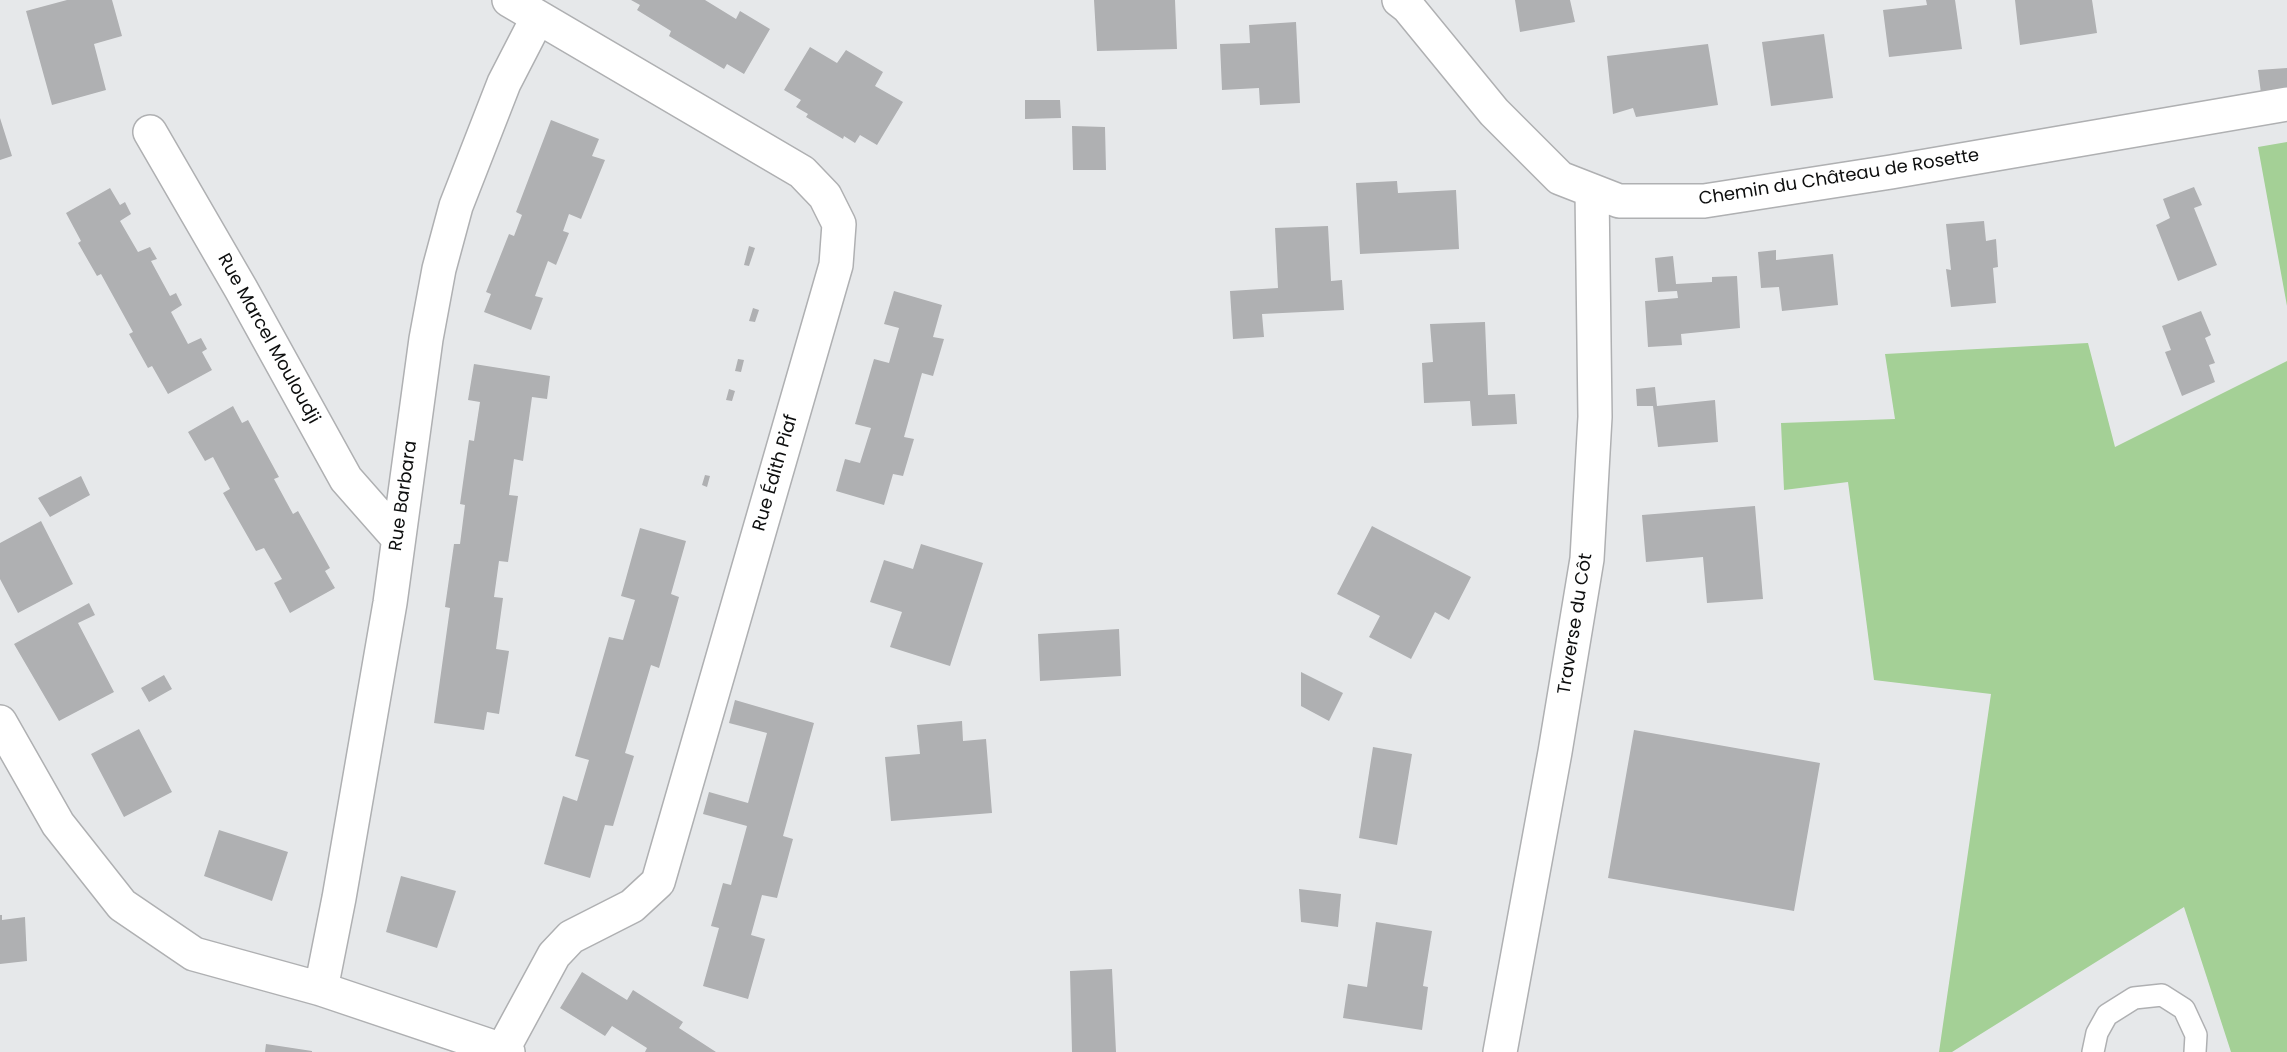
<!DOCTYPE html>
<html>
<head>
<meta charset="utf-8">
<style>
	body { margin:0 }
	canvas { display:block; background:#e6e8ea }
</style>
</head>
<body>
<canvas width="2287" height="1052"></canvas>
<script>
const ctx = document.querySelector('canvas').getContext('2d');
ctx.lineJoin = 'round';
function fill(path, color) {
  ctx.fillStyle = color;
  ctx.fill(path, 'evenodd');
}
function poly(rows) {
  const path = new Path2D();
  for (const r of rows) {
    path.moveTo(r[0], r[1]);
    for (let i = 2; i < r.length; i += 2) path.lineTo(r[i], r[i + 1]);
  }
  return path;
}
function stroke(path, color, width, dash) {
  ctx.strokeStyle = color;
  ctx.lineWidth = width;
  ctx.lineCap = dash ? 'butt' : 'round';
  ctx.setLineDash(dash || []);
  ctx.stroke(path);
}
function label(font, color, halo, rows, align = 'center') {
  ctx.font = font + ' Poppins,sans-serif';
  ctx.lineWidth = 5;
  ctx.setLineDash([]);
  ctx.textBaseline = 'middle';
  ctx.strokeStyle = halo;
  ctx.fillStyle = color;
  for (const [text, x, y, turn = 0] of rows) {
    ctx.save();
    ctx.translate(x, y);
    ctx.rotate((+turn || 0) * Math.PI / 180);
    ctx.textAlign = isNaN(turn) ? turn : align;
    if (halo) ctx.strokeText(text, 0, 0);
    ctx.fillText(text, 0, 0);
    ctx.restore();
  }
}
fill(poly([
	[2287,142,2287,306,2258,147],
	[2088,343,2115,447,2287,361,2287,1052,2231,1052,2184,907,1952,1052,1939,1052,1991,694,1874,680,1848,482,1784,490,1781,423,1895,419,1885,354]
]), '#a4d096');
fill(poly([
	[67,0,112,0,122,36,94,44,106,90,52,105,26,11],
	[631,0,705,0,736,19,740,11,770,29,744,74,727,64,724,69,669,36,671,31,637,10,640,5],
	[1094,0,1175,0,1177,49,1097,51],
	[1515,0,1570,0,1575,22,1520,32],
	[1926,0,1955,0,1962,49,1889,57,1883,10,1927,5],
	[2015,0,2092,0,2097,33,2020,45],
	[1296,22,1300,103,1260,105,1259,88,1222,90,1220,44,1250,43,1249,25],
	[1824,34,1833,98,1771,106,1762,42],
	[1708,44,1718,105,1636,117,1633,108,1613,114,1607,56],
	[810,47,837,63,846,50,883,72,875,86,903,102,877,145,860,135,855,143,844,136,843,139,806,117,808,114,796,107,801,100,784,90],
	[2287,68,2287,89,2261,93,2258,70],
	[1025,100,1060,100,1061,118,1025,119],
	[0,118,12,156,0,160],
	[551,120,599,139,592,156,605,160,581,219,569,214,563,231,569,233,556,265,548,261,535,296,543,298,531,330,484,312,491,294,486,292,509,234,514,236,522,215,516,212],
	[1072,126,1105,127,1106,170,1073,170],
	[1397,181,1398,193,1456,190,1459,249,1360,254,1356,183],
	[2194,187,2202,205,2194,208,2217,265,2178,281,2156,225,2170,218,2163,199],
	[110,188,120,205,125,202,131,214,120,221,138,252,150,247,157,259,151,261,170,296,176,293,182,305,171,312,188,344,201,338,207,349,202,352,212,370,168,394,152,366,148,368,129,334,133,332,101,274,97,276,78,243,81,241,66,213],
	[1984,221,1986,241,1996,239,1998,267,1993,268,1996,303,1951,307,1946,269,1951,270,1946,224],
	[1328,226,1331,281,1342,280,1344,310,1262,314,1264,337,1233,339,1230,291,1278,288,1275,228],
	[749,246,755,248,749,266,744,265],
	[1776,250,1776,260,1833,254,1838,305,1782,311,1779,287,1761,288,1758,252],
	[1673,256,1676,284,1712,282,1712,277,1737,276,1740,328,1681,334,1682,345,1648,347,1645,301,1678,298,1677,291,1658,292,1655,258],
	[894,291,942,305,933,337,944,339,933,376,922,373,904,437,914,439,903,476,893,474,884,505,836,491,845,459,860,463,871,428,855,424,874,359,889,363,899,328,884,324],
	[753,308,759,310,755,322,749,321],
	[2201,311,2211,335,2205,338,2215,363,2209,365,2215,382,2182,396,2165,352,2171,350,2162,326],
	[1485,322,1488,395,1515,394,1517,424,1472,426,1470,401,1424,403,1422,363,1433,362,1430,324],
	[738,359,744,360,741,372,735,371],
	[474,364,550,376,547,399,532,397,523,461,514,459,509,495,518,496,508,562,499,561,494,597,503,598,496,649,509,651,499,714,487,712,484,730,434,723,450,608,445,607,454,544,460,544,465,505,460,504,469,440,474,441,480,402,468,400],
	[1655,387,1657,406,1715,400,1718,442,1658,447,1653,406,1637,406,1636,389],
	[729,389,735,391,732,401,726,400],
	[233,406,242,423,248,420,279,477,274,479,293,514,298,511,330,568,325,571,335,588,290,613,274,583,282,579,264,548,256,551,223,493,230,489,213,457,205,461,188,432],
	[705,475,710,476,707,487,702,485],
	[81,476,90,495,50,517,38,498],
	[1755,506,1763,599,1707,603,1703,557,1646,562,1642,515],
	[41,521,73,584,18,613,0,579,0,543],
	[1372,526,1471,577,1449,620,1435,612,1411,659,1369,637,1380,616,1337,594],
	[640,528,686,541,671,594,679,597,659,668,651,665,625,753,634,756,613,826,605,825,590,878,544,864,563,796,577,801,589,760,575,756,609,637,623,640,635,600,621,596],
	[921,544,983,563,950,666,890,647,902,612,870,602,884,560,913,569],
	[89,603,95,615,78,623,114,692,59,721,14,644],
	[1119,629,1121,676,1040,681,1038,634],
	[1301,672,1343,693,1329,721,1301,706],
	[164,675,172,689,149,702,141,688],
	[735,700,814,723,783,836,793,839,777,898,762,895,751,935,765,939,748,999,703,986,719,928,711,926,723,883,731,885,747,826,703,814,709,792,748,803,767,733,729,723],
	[962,721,963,741,986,739,992,813,891,821,885,757,920,754,917,725],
	[139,729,172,792,124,817,91,754],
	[1634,730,1820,763,1794,911,1608,878],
	[1373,747,1412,754,1397,845,1359,838],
	[219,830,288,852,272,901,204,876],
	[401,876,456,891,437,948,386,932],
	[1299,889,1341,894,1338,927,1301,922],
	[0,915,2,915,2,920,25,917,27,961,0,964],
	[1376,922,1432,931,1423,986,1428,987,1422,1030,1343,1018,1348,984,1367,987],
	[1112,969,1116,1052,1072,1052,1070,971],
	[582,972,627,1000,633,990,683,1022,679,1028,716,1052,645,1052,647,1048,612,1026,605,1036,560,1008],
	[266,1044,312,1051,312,1052,265,1052]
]), '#afb0b2');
const lane = poly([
	[2093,1052,2097,1033,2107,1015,2134,998,2162,995,2184,1009,2196,1035,2195,1052]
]);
const street = poly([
	[1399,0,1408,7,1494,112,1560,178,1619,201,1704,201,1891,172,2287,104],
	[150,132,241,289,346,479,398,538],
	[0,722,58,824,122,905,194,954,321,989,508,1052],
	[321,989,339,898,390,603,426,339,439,269,456,206,504,83,538,17],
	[503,1049,554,955,571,937,632,906,658,882,836,265,839,224,825,196,802,172,509,0],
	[1500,1052,1555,752,1587,559,1595,417,1592,191]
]);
stroke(lane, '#afb0b2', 24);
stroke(street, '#afb0b2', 36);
stroke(lane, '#fff', 21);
stroke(street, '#fff', 33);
label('18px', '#0d0e0e', '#fff', [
	["Chemin du Château de Rosette",1839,178,-9],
	["Rue Marcel Mouloudji",268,339,61],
	["Rue Édith Piaf",776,473,-74],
	["Rue Barbara",404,496,-82],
	["Traverse du Côt",1576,624,-81]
]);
</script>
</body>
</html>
